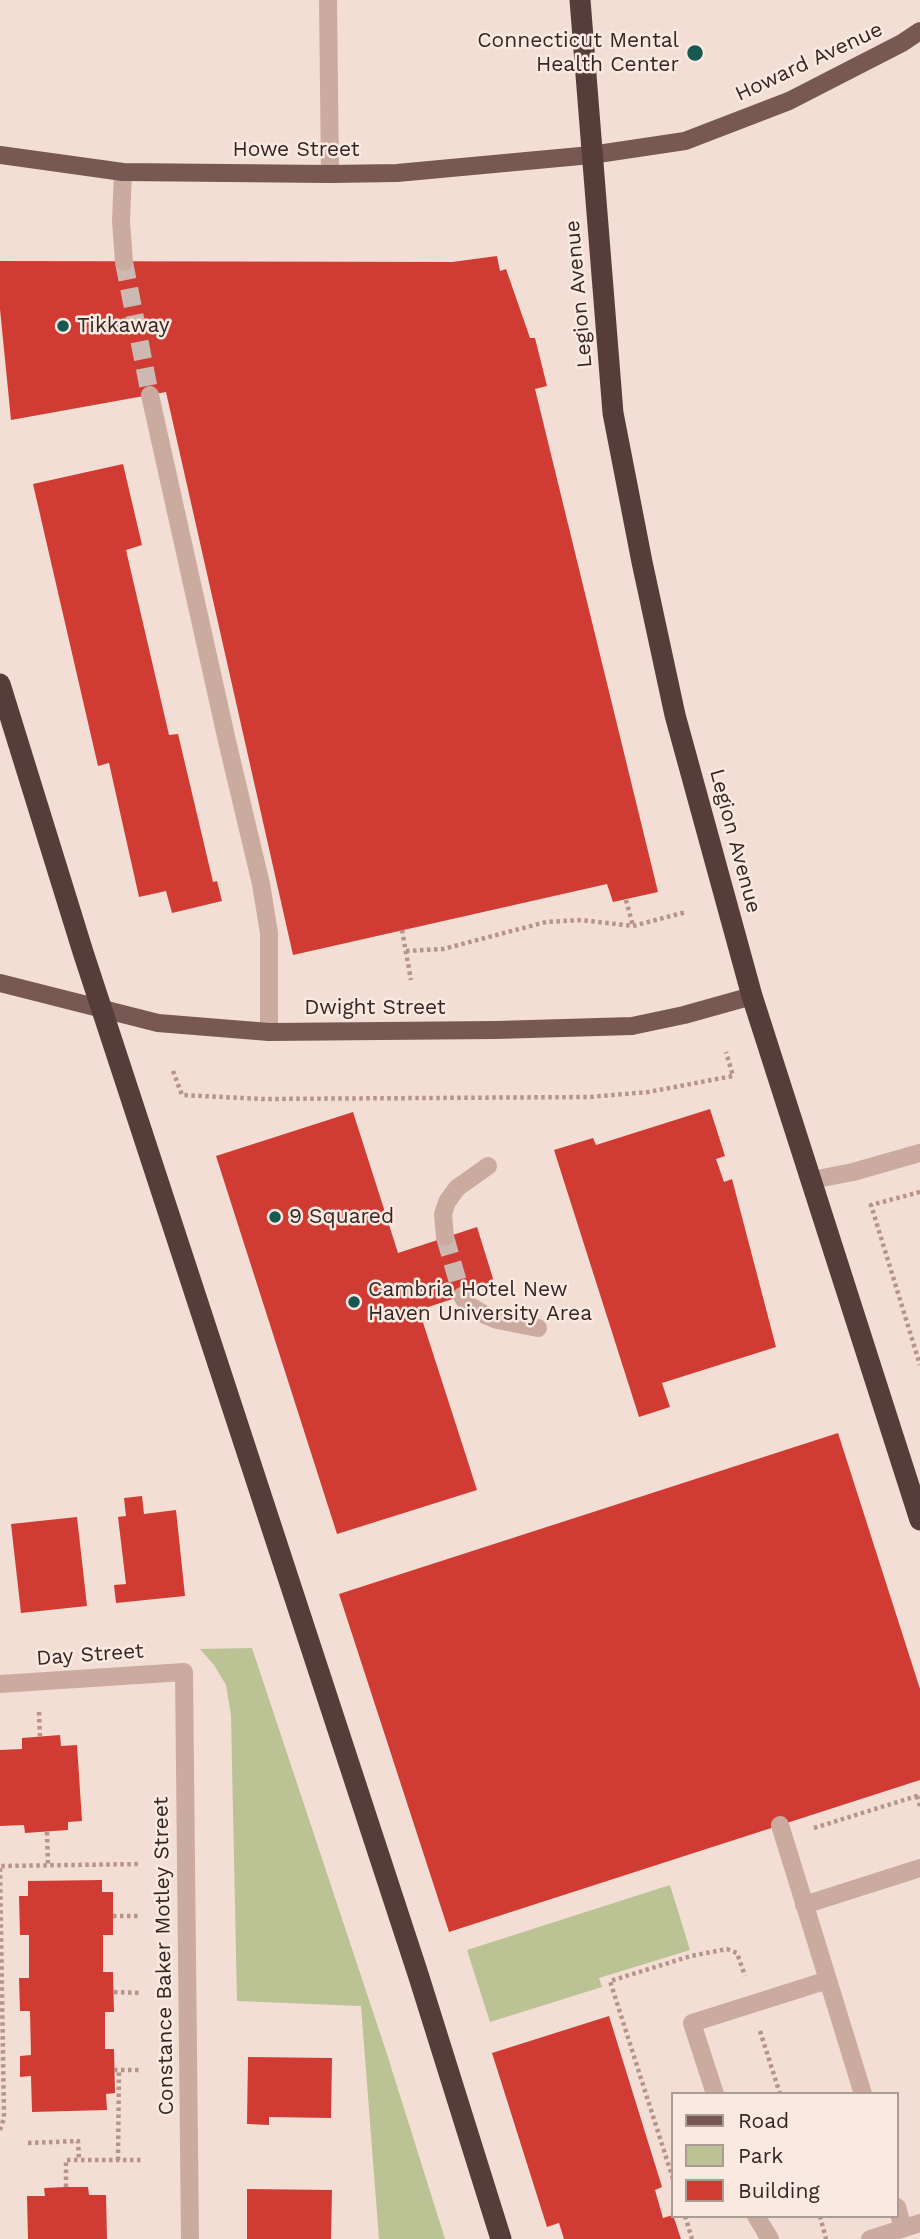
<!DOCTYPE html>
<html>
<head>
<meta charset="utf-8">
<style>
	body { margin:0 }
	#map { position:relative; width:920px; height:2239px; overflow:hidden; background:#f2ded4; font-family:"Work Sans",sans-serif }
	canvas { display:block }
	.legend { position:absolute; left:671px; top:2092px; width:228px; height:126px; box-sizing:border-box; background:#fae9e0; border:2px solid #ab9b95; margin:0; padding:9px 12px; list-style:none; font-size:21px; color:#342624 }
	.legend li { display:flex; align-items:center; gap:14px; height:35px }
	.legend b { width:35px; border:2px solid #ab9b95 }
</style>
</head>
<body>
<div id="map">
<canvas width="920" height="2239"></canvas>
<ul class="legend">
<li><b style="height:9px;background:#775853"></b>Road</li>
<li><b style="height:19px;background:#bbc294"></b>Park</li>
<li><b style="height:19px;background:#d03c34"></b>Building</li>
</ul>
</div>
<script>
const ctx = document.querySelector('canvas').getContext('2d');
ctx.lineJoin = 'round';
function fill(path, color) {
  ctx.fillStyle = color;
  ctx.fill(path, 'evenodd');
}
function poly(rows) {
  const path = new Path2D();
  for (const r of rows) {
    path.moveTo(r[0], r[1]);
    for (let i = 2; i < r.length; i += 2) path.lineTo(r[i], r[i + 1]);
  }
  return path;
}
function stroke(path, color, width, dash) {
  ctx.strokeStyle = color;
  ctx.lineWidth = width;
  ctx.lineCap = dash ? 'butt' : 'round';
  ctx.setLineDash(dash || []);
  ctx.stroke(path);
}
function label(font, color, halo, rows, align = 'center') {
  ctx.font = font + ' "Work Sans",sans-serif';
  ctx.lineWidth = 5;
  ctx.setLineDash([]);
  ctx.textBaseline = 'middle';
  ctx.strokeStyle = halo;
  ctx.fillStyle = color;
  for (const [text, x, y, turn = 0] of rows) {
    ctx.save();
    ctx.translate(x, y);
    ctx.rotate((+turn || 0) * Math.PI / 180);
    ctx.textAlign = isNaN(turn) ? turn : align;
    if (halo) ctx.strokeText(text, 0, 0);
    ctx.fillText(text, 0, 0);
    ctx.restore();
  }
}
fill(poly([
	[252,1648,386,2051,445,2239,379,2239,361,2006,237,2001,231,1715,226,1685,214,1665,200,1649],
	[670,1885,690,1950,599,1978,602,1987,490,2022,467,1950]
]), '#bbc294');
fill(poly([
	[497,256,500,271,506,269,530,338,535,338,547,386,535,389,658,892,613,902,607,884,293,955,166,392,11,420,0,309,0,261,452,262],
	[123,464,142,545,126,550,169,735,178,734,213,882,217,881,222,901,172,913,166,891,139,897,109,763,98,766,33,484],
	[710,1109,725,1156,716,1159,724,1182,732,1179,776,1347,662,1383,670,1407,639,1417,554,1150,593,1138,596,1145],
	[353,1112,398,1253,477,1227,495,1285,419,1310,477,1490,337,1534,216,1156],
	[838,1433,920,1689,920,1780,449,1932,339,1594],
	[142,1496,144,1514,176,1510,185,1596,116,1603,114,1585,126,1584,118,1517,126,1516,124,1498],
	[77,1517,87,1606,21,1613,11,1524],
	[60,1735,61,1746,77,1745,82,1821,68,1822,68,1830,25,1833,24,1825,0,1826,0,1750,22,1749,22,1738],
	[102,1880,102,1892,113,1892,113,1935,103,1935,103,1972,113,1972,114,2012,105,2012,105,2049,114,2049,115,2093,106,2094,107,2110,32,2112,31,2076,20,2077,20,2056,31,2055,30,2011,20,2011,19,1978,29,1978,29,1935,20,1935,19,1896,28,1896,28,1881],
	[609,2016,662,2187,655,2190,663,2218,673,2215,681,2239,564,2239,559,2223,547,2227,492,2053],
	[248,2057,332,2058,331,2118,269,2117,269,2125,247,2124],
	[66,2187,88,2187,89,2195,106,2195,107,2239,28,2239,27,2196,45,2196,44,2188],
	[247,2189,332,2190,331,2239,247,2239]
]), '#d03c34');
stroke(poly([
	[124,262,150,395],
	[445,1237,462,1296]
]), '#ccb9b1', 18, [18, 9]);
stroke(poly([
	[626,900,633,926],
	[402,930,411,980],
	[406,951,443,949,546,922,581,920,633,926,686,912],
	[173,1071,182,1095,262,1099,590,1097,648,1092,733,1076,726,1052],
	[920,1192,871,1205,920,1365],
	[39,1712,40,1737],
	[917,1796,920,1806],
	[814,1828,920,1795],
	[47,1832,48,1865],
	[113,1916,141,1916],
	[114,1992,141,1993],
	[760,2031,780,2094],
	[114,2070,141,2070],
	[0,2130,4,2118,0,1866,141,1864],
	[28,2143,78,2141,79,2160],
	[118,2160,119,2070],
	[673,2179,610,1981,691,1956,727,1949,737,1953,745,1976],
	[66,2187,66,2160,142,2160],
	[685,2216,692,2239],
	[820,2216,826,2239]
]), '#b7948a', 4.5, [3.5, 3.5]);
stroke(poly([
	[328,0,330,174],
	[123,172,121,221,124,262],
	[150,395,227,741,261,884,269,933,269,1032],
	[812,1180,853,1172,920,1153],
	[445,1237,443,1214,447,1202,457,1188,488,1166],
	[462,1296,467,1304,485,1315,497,1320,538,1328],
	[0,1684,184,1672,190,2239],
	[780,1825,828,1980],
	[804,1905,920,1868],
	[715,2094,692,2023,828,1980,863,2094],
	[897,2207,903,2228],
	[756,2216,770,2239],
	[870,2239,920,2223]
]), '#cbaba0', 18);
stroke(poly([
	[0,155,123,172,330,174,397,173,591,155,685,141,789,101,902,43,920,31],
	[0,983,158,1023,269,1032,496,1030,632,1026,684,1015,752,996]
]), '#775853', 18);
stroke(poly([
	[580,0,613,413,642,562,675,715,752,996,920,1520],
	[0,684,83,952,418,1974,501,2239]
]), '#563d3a', 21);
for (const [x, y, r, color] of [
	[695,53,9,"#175850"],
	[63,326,7,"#175850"],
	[275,1217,7,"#175850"],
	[354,1302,7,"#175850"]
]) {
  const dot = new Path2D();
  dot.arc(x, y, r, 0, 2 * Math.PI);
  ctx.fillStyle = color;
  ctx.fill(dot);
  stroke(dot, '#fae9e0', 2.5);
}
label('21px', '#342624', '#fae9e0', [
	["Connecticut Mental",679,41,"right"],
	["Health Center",679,65,"right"],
	["Tikkaway",77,326],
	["9 Squared",289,1217],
	["Cambria Hotel New",368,1290],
	["Haven University Area",368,1314]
], 'left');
label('21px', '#342624', '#fae9e0', [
	["Howard Avenue",809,62,-25],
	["Howe Street",296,150],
	["Legion Avenue",579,294,-95],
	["Legion Avenue",735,841,75],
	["Dwight Street",375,1008],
	["Day Street",90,1655,-4],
	["Constance Baker Motley Street",164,1956,-91]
]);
</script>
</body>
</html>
